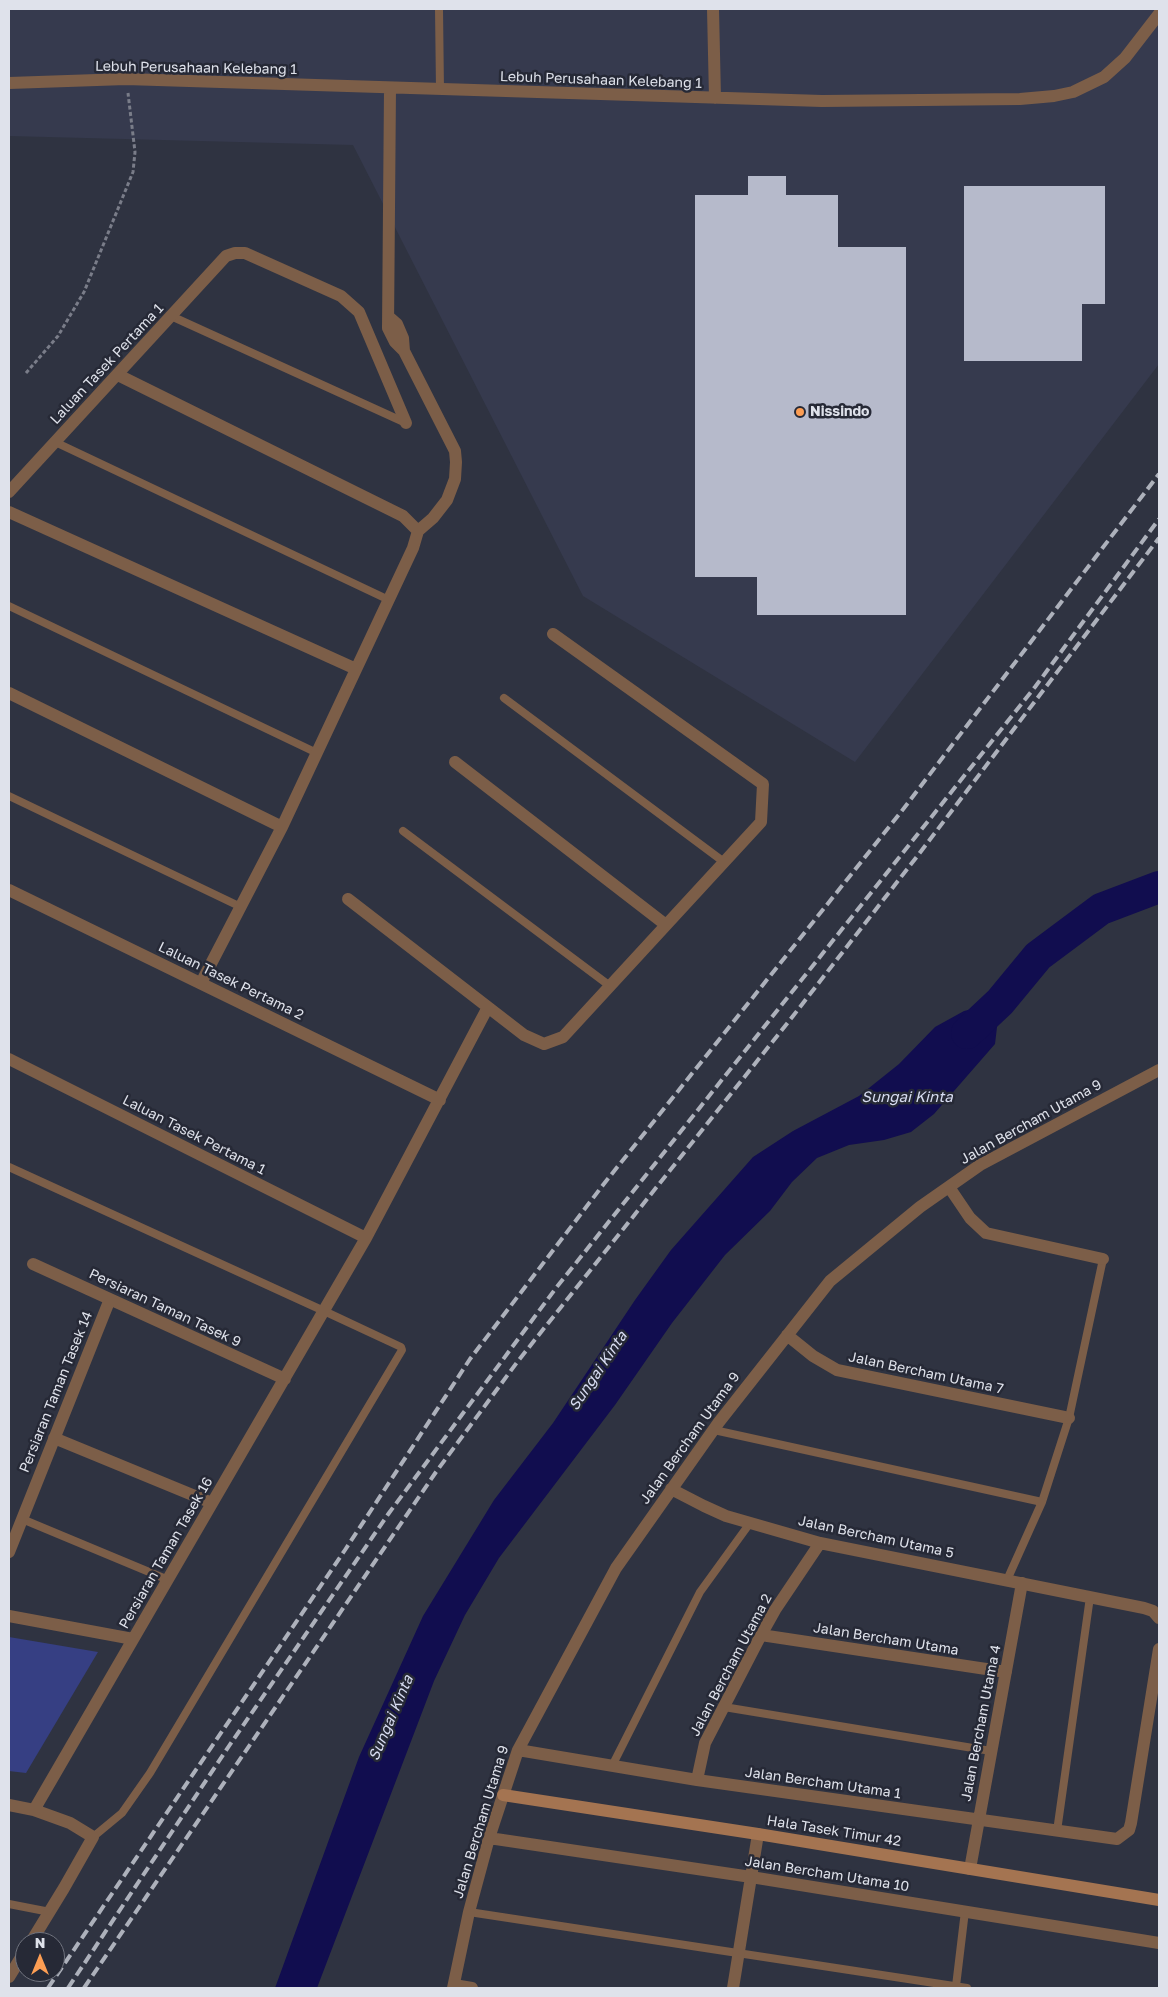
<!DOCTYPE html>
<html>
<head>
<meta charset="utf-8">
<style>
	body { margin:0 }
	#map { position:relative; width:1168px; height:1997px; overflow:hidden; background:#2f3341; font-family:"Golos Text",sans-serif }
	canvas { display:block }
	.frame { position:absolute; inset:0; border:10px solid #dfe2eb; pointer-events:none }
	.north { position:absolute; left:15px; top:1932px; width:50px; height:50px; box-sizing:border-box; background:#262936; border:1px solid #70737e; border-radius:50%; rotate:0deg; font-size:14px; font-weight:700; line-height:20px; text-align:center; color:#dfe2eb }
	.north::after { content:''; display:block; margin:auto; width:18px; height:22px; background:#fc9d53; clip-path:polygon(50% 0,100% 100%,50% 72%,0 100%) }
</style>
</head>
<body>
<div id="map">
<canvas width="1168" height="1997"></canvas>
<div class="frame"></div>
<div class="north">N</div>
</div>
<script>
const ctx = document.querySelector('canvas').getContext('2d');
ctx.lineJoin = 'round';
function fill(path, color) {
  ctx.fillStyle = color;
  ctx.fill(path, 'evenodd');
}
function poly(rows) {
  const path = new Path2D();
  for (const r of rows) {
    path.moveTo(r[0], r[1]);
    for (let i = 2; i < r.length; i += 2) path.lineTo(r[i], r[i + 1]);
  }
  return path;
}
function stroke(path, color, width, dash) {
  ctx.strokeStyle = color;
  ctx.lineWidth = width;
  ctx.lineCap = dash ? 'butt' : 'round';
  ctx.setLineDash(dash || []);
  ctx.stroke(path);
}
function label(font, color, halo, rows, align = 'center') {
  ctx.font = font + ' "Golos Text",sans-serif';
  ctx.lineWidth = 5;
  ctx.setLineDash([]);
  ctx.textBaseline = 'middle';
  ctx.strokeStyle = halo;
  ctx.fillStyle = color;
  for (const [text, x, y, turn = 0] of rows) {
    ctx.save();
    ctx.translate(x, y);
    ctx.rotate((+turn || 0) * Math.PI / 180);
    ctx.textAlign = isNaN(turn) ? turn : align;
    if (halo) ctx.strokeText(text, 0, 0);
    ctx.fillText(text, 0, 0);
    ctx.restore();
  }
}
fill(poly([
	[9,9,1159,9,1159,364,855,762,583,596,353,145,9,136]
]), '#363a4e');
fill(poly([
	[9,1637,98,1652,26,1773,9,1771]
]), '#363f83');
fill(poly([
	[1000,1002,995,1044,934,1114,911,1132,884,1140,849,1145,817,1158,792,1182,770,1211,725,1255,672,1323,615,1405,499,1558,465,1615,434,1681,317,1988,275,1988,359,1757,423,1616,494,1500,553,1423,635,1300,671,1250,753,1157,793,1131,859,1096,899,1064,935,1027,964,1011]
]), '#110d4f');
stroke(poly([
	[967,1033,1000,1002,1038,956,1101,909,1159,887]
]), '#110d4f', 32);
fill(poly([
	[748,176,786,176,786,195,838,195,838,247,906,247,906,615,757,615,757,577,695,577,695,195,748,195],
	[964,186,1105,186,1105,304,1082,304,1082,361,964,361]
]), '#b6bacb');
stroke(poly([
	[26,373,58,336,84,292,133,172,135,152,128,93]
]), '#7a7d89', 3, [4, 2.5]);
stroke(poly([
	[439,9,440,90],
	[171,316,406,423],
	[55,442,389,600],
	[9,606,317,753],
	[504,698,724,862],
	[9,796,241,907],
	[403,831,610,986],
	[9,1167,324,1311,401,1347,402,1350,150,1773,122,1813,93,1837],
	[714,1430,1042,1502],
	[22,1519,166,1579],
	[1007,1580,1042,1502,1069,1418,1103,1259],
	[724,1707,991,1751],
	[612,1766,700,1592,750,1523],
	[1057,1831,1090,1597],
	[9,1904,50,1912],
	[469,1912,967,1988],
	[956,1986,965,1911]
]), '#7c5e48', 8);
stroke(poly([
	[713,9,715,98],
	[9,83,126,79,822,101,1020,99,1054,96,1073,92,1104,77,1125,58,1159,14],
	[390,89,388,328,395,342,404,351,455,451,456,462,455,479,447,500,433,518,418,531],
	[389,317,397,324,403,338,404,351],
	[118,375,403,516,418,531,413,548,282,827,201,983],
	[9,492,226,256,235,253,245,253,341,296,359,312,406,423],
	[9,512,356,669],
	[9,693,282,827],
	[455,762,666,925],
	[9,890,440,1100],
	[348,899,524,1035,544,1044,563,1037,761,822,763,784,553,634],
	[9,1059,366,1238],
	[949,1187,970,1218,986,1233,1103,1259],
	[33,1264,285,1379],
	[787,1335,813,1356,837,1370,1069,1418],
	[54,1438,212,1503],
	[671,1489,704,1506,726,1516,820,1543,1144,1608,1153,1611,1159,1618],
	[9,1552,110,1299],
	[9,1616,133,1639],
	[761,1635,1006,1672],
	[518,1750,697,1780,1117,1839,1129,1830,1131,1823,1159,1649],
	[697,1780,705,1743,761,1635,775,1610,820,1543],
	[9,1805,34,1810,70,1823,93,1837,64,1888,31,1942],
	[34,1810,366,1238,488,1007],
	[489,1838,751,1877,1159,1943],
	[970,1869,1022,1583],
	[9,1977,25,1951],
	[454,1985,472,1988],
	[453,1988,469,1912,489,1838,518,1750,616,1568,719,1422,830,1281,920,1207,980,1165,1159,1070],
	[733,1988,758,1834]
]), '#7c5e48', 12);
stroke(poly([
	[503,1795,758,1834,1159,1900]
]), '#a47451', 12);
stroke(poly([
	[48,1988,345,1550,470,1359,603,1185,901,812,1159,474],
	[68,1988,229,1746,389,1513,556,1288,1035,687,1159,519],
	[84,1988,436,1472,518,1361,793,1016,922,850,1159,538]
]), '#adb1bb', 4, [10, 5]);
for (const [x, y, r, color] of [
	[800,412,5,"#fc9d53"]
]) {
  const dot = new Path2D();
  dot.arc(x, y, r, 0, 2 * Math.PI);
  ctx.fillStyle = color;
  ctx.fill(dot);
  stroke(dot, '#262936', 2);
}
label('14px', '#dfe2eb', '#262936', [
	["Lebuh Perusahaan Kelebang 1",196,68,1],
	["Lebuh Perusahaan Kelebang 1",601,80,2],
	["Laluan Tasek Pertama 1",107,364,-47],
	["Laluan Tasek Pertama 2",231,981,26],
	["Jalan Bercham Utama 9",1031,1122,-29],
	["Laluan Tasek Pertama 1",194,1135,27],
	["Persiaran Taman Tasek 9",165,1308,25],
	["Jalan Bercham Utama 7",926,1373,12],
	["Persiaran Taman Tasek 14",56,1392,-68],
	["Jalan Bercham Utama 9",690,1438,-54],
	["Jalan Bercham Utama 5",876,1537,12],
	["Persiaran Taman Tasek 16",166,1553,-60],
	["Jalan Bercham Utama",886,1639,9],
	["Jalan Bercham Utama 2",731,1665,-62],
	["Jalan Bercham Utama 4",981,1723,-79],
	["Jalan Bercham Utama 1",823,1783,8],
	["Jalan Bercham Utama 9",481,1822,-73],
	["Hala Tasek Timur 42",834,1831,9],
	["Jalan Bercham Utama 10",827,1874,9]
]);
label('bold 14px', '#dfe2eb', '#262936', [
	["Nissindo",810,412]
], 'left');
label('italic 15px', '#d8ddf2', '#262936', [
	["Sungai Kinta",907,1097],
	["Sungai Kinta",598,1371,-56],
	["Sungai Kinta",391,1718,-67]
]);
</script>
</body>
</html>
